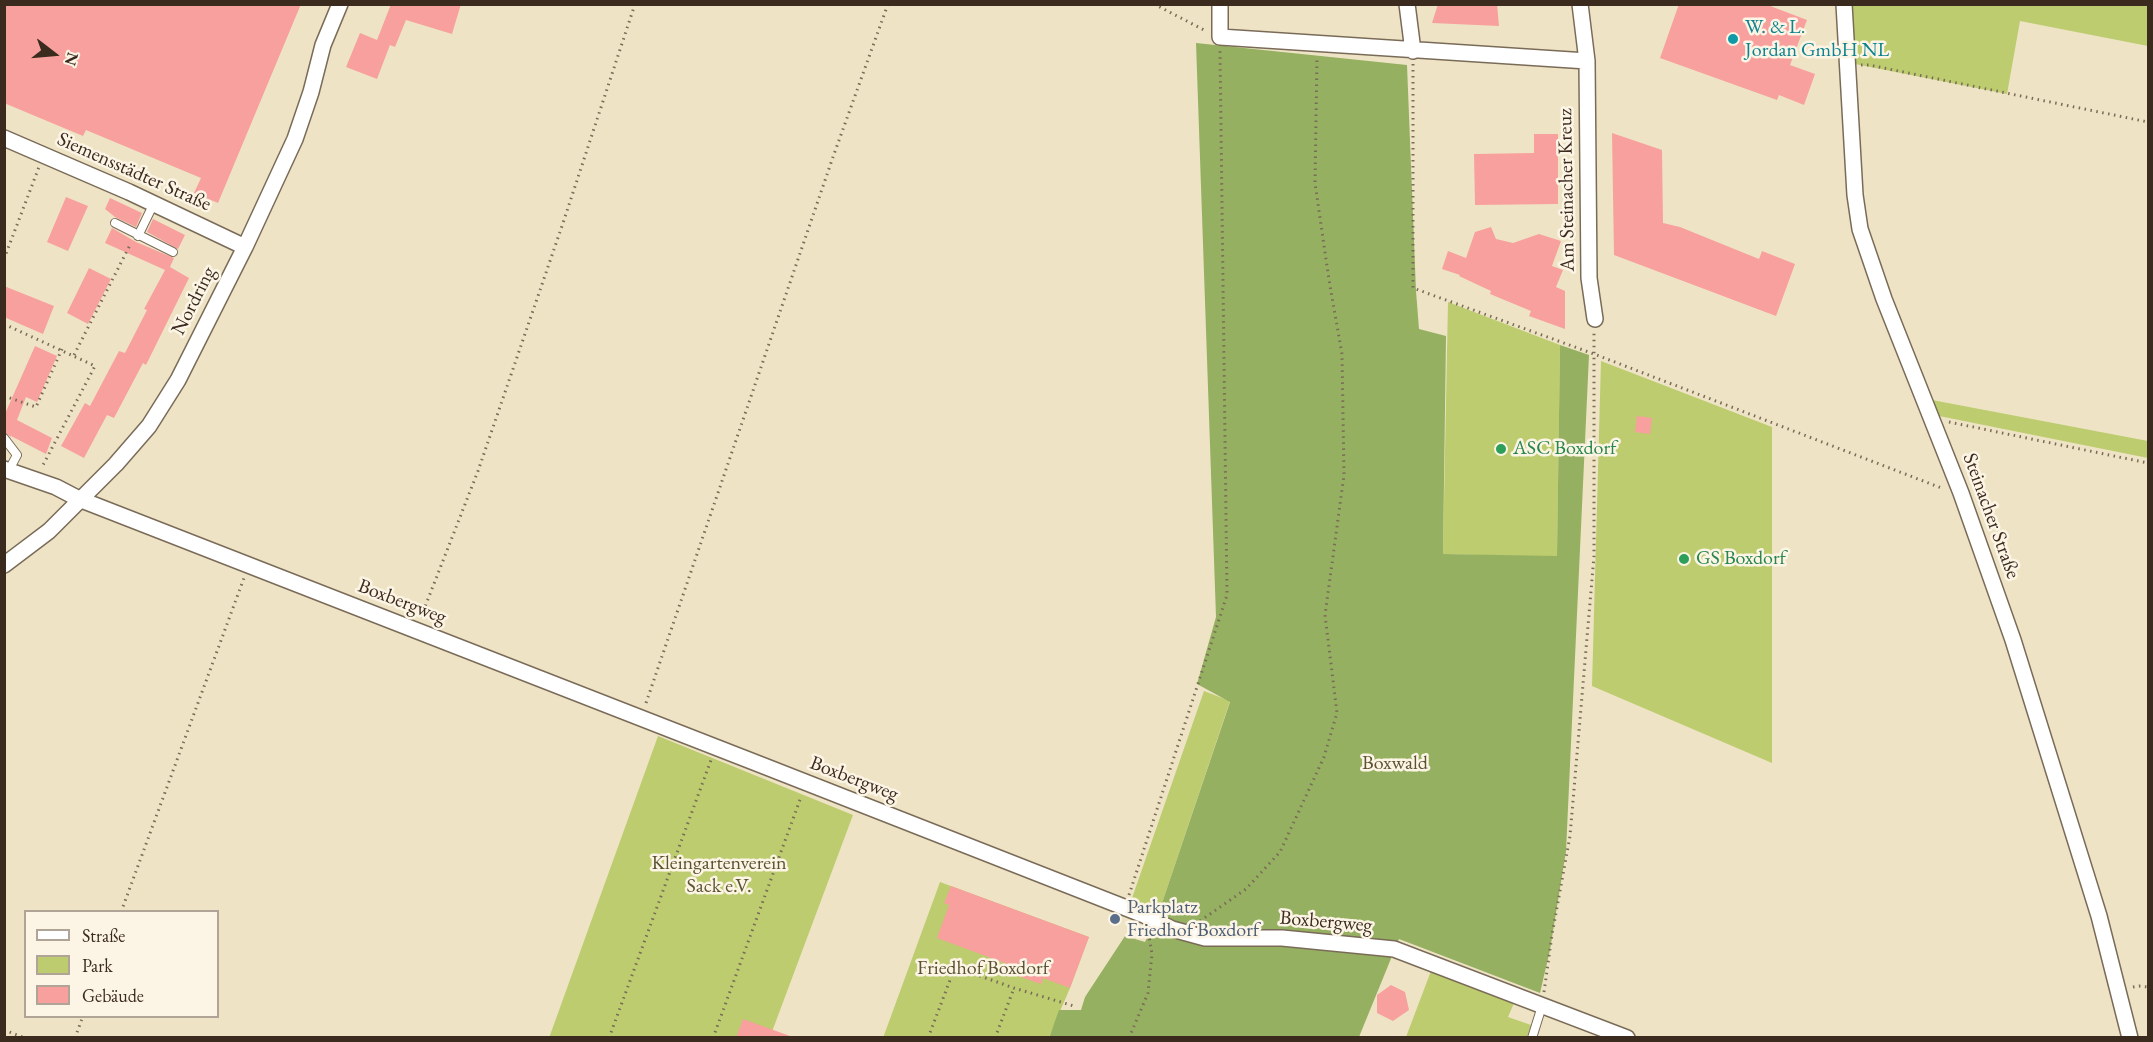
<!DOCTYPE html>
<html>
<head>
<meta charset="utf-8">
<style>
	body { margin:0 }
	#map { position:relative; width:2153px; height:1042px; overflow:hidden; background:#eee4c5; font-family:"EB Garamond",serif }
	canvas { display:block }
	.frame { position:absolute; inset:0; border:6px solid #3b2a1e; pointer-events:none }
	.legend { position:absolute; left:24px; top:910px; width:195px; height:108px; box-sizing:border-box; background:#fcf5e5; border:2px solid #afa495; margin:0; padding:8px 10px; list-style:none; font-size:18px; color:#3b2a1e }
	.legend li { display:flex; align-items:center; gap:12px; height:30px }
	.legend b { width:30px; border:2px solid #afa495 }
	.north { position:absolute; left:24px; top:24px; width:60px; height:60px; -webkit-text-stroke:4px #fcf5e5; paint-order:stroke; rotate:106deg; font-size:16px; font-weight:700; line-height:24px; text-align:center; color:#3b2a1e }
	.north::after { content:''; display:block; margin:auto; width:21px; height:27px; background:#3b2a1e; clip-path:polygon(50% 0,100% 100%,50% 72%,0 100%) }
</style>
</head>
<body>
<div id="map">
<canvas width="2153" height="1042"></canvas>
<div class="frame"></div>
<ul class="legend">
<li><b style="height:8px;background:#fff"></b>Straße</li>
<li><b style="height:16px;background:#bccc6e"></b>Park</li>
<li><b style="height:16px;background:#f8a09d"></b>Gebäude</li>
</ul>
<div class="north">N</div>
</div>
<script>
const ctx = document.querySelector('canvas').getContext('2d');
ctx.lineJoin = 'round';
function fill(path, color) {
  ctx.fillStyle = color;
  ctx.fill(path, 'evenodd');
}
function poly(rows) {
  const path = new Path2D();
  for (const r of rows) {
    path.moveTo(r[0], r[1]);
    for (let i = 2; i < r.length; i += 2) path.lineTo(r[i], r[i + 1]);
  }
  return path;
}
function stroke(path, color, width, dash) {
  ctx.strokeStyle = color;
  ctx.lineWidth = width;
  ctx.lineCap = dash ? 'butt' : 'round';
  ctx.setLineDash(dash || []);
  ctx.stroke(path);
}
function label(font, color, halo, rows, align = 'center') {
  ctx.font = font + ' "EB Garamond",serif';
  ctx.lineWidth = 5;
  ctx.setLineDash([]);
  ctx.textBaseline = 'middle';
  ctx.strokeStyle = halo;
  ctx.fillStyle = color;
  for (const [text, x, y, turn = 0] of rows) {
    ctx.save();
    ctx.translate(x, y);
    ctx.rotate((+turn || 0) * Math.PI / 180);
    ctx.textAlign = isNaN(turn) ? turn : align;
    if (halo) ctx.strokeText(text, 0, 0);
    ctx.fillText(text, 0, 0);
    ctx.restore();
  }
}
fill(poly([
	[1851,5,2148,5,2148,46,2020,21,2007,94,1855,64],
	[1448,302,1560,345,1557,557,1443,554],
	[1601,361,1772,427,1772,763,1592,686],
	[1932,400,2148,441,2148,458,1939,416],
	[1204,691,1230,701,1159,912,1131,901],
	[658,736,853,815,770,1037,549,1038],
	[940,882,1089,937,1070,988,1049,1037,883,1038],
	[1431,971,1514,1003,1508,1017,1531,1025,1527,1037,1406,1037]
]), '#bccc6e');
fill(poly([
	[1196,43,1407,65,1416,291,1419,329,1446,336,1443,554,1557,556,1560,345,1589,355,1566,851,1550,950,1540,993,1399,939,1359,1037,1049,1038,1059,1010,1081,1010,1085,997,1125,936,1145,942,1159,912,1230,702,1197,684,1216,617]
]), '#95b061');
fill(poly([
	[4,4,301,4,218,203,194,193,201,178,86,130,83,136,4,103],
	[391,4,461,4,452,34,406,20,395,47,390,45,377,79,346,67,360,33,377,40],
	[1438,4,1497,4,1499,26,1432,23],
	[1679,4,1765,4,1807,20,1790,65,1815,74,1804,105,1779,95,1777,100,1660,58],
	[1612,133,1662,150,1663,223,1680,227,1759,259,1762,251,1795,264,1776,316,1614,255],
	[1534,134,1558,134,1558,204,1475,205,1474,154,1534,153],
	[66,197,88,206,68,251,47,242],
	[110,198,142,213,136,227,115,217,105,209],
	[153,219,185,235,178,249,147,232],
	[1491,227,1496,239,1513,243,1539,234,1561,241,1552,266,1563,270,1556,287,1565,291,1565,329,1529,316,1531,311,1490,294,1491,291,1459,276,1460,275,1442,269,1448,251,1466,258,1475,232],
	[112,228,136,242,174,258,170,267,189,278,146,365,143,363,114,418,107,415,84,458,61,446,85,403,90,406,119,351,125,353,147,310,144,309,165,270,105,243],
	[89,268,111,279,88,324,67,313],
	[4,286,54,306,43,334,4,317],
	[35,346,57,356,37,402,26,397,17,420,52,438,46,454,11,436,12,434,11,437,4,432,4,416],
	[1637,416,1652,418,1650,434,1635,432],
	[951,886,1089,937,1070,988,1043,978,1041,984,1015,975,1018,968,937,938,949,905,944,903],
	[1391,985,1405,992,1409,1010,1393,1021,1377,1013,1377,995],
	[743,1019,790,1036,790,1038,736,1038]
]), '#f8a09d');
const service = poly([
	[115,223,173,252],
	[138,236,154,203],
	[4,438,17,455,9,470],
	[1532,1038,1542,1006]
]);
const minor = poly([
	[1220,4,1220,37,1587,61,1580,4],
	[1407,4,1413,51],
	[1844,4,1855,195,1860,229,1884,299,1961,493,2013,640,2099,916,2130,1038],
	[1587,61,1589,278,1595,319],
	[4,138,129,192,245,247],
	[4,469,56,487,79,499,764,766,1144,915,1172,929,1205,938,1282,938,1394,949,1627,1038],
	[4,565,49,531,116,464,149,426,178,380,245,247,295,139,311,92,323,45,340,4]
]);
stroke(service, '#7a6b58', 10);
stroke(minor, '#7a6b58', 18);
stroke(poly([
	[1154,4,1206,31],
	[1413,64,1413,288,1594,354,1944,489],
	[1861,65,1869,65,2148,122],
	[4,259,39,167],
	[4,324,95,366,42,467],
	[74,355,130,245],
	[4,396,36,407,62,349],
	[1949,422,2148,463],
	[421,617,478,471,562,226,635,4],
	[646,703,833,157,888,4],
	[1129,895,1227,595,1220,50],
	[121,912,244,578],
	[1200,921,1246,889,1280,852,1324,757,1337,713,1325,615,1344,475,1342,354,1329,280,1315,183,1317,57],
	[2133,987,2139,986,2148,987],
	[1544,992,1552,935,1570,836,1594,556,1594,333],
	[4,1030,25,1038],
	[75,1038,83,1016],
	[609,1038,711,760],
	[713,1038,801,797],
	[928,1038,955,967,1014,988,1074,1006],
	[995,1038,1014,988],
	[1129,1038,1148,993,1152,954,1149,936]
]), '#7a6b58', 3, [1.5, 4.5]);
stroke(service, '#fff', 8);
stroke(minor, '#fff', 15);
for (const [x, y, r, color] of [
	[1733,39,6,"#0f9aa8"],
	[1501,449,6,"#2e9e5b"],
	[1684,559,6,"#2e9e5b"],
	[1115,919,6,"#5c6f8a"]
]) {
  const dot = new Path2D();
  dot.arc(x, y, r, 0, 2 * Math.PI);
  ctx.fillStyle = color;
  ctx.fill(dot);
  stroke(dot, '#fcf5e5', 2);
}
label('20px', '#0d838f', '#fcf5e5', [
	["W. & L.",1745,28],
	["Jordan GmbH NL",1745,51]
], 'left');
label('20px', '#3b2a1e', '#fcf5e5', [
	["Siemensstädter Straße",134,172,24],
	["Am Steinacher Kreuz",1567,190,-91],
	["Nordring",194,301,-63],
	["Steinacher Straße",1991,516,70],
	["Boxbergweg",402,602,21],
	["Boxbergweg",854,779,21],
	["Boxbergweg",1326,922,5]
]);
label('20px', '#27864d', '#fcf5e5', [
	["ASC Boxdorf",1513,449],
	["GS Boxdorf",1696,559]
], 'left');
label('20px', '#5b5232', '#fcf5e5', [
	["Boxwald",1395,764],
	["Kleingartenverein",719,864],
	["Sack e.V.",719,887],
	["Friedhof Boxdorf",983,969]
]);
label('20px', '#4e5e75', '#fcf5e5', [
	["Parkplatz",1127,908],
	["Friedhof Boxdorf",1127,931]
], 'left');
</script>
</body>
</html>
